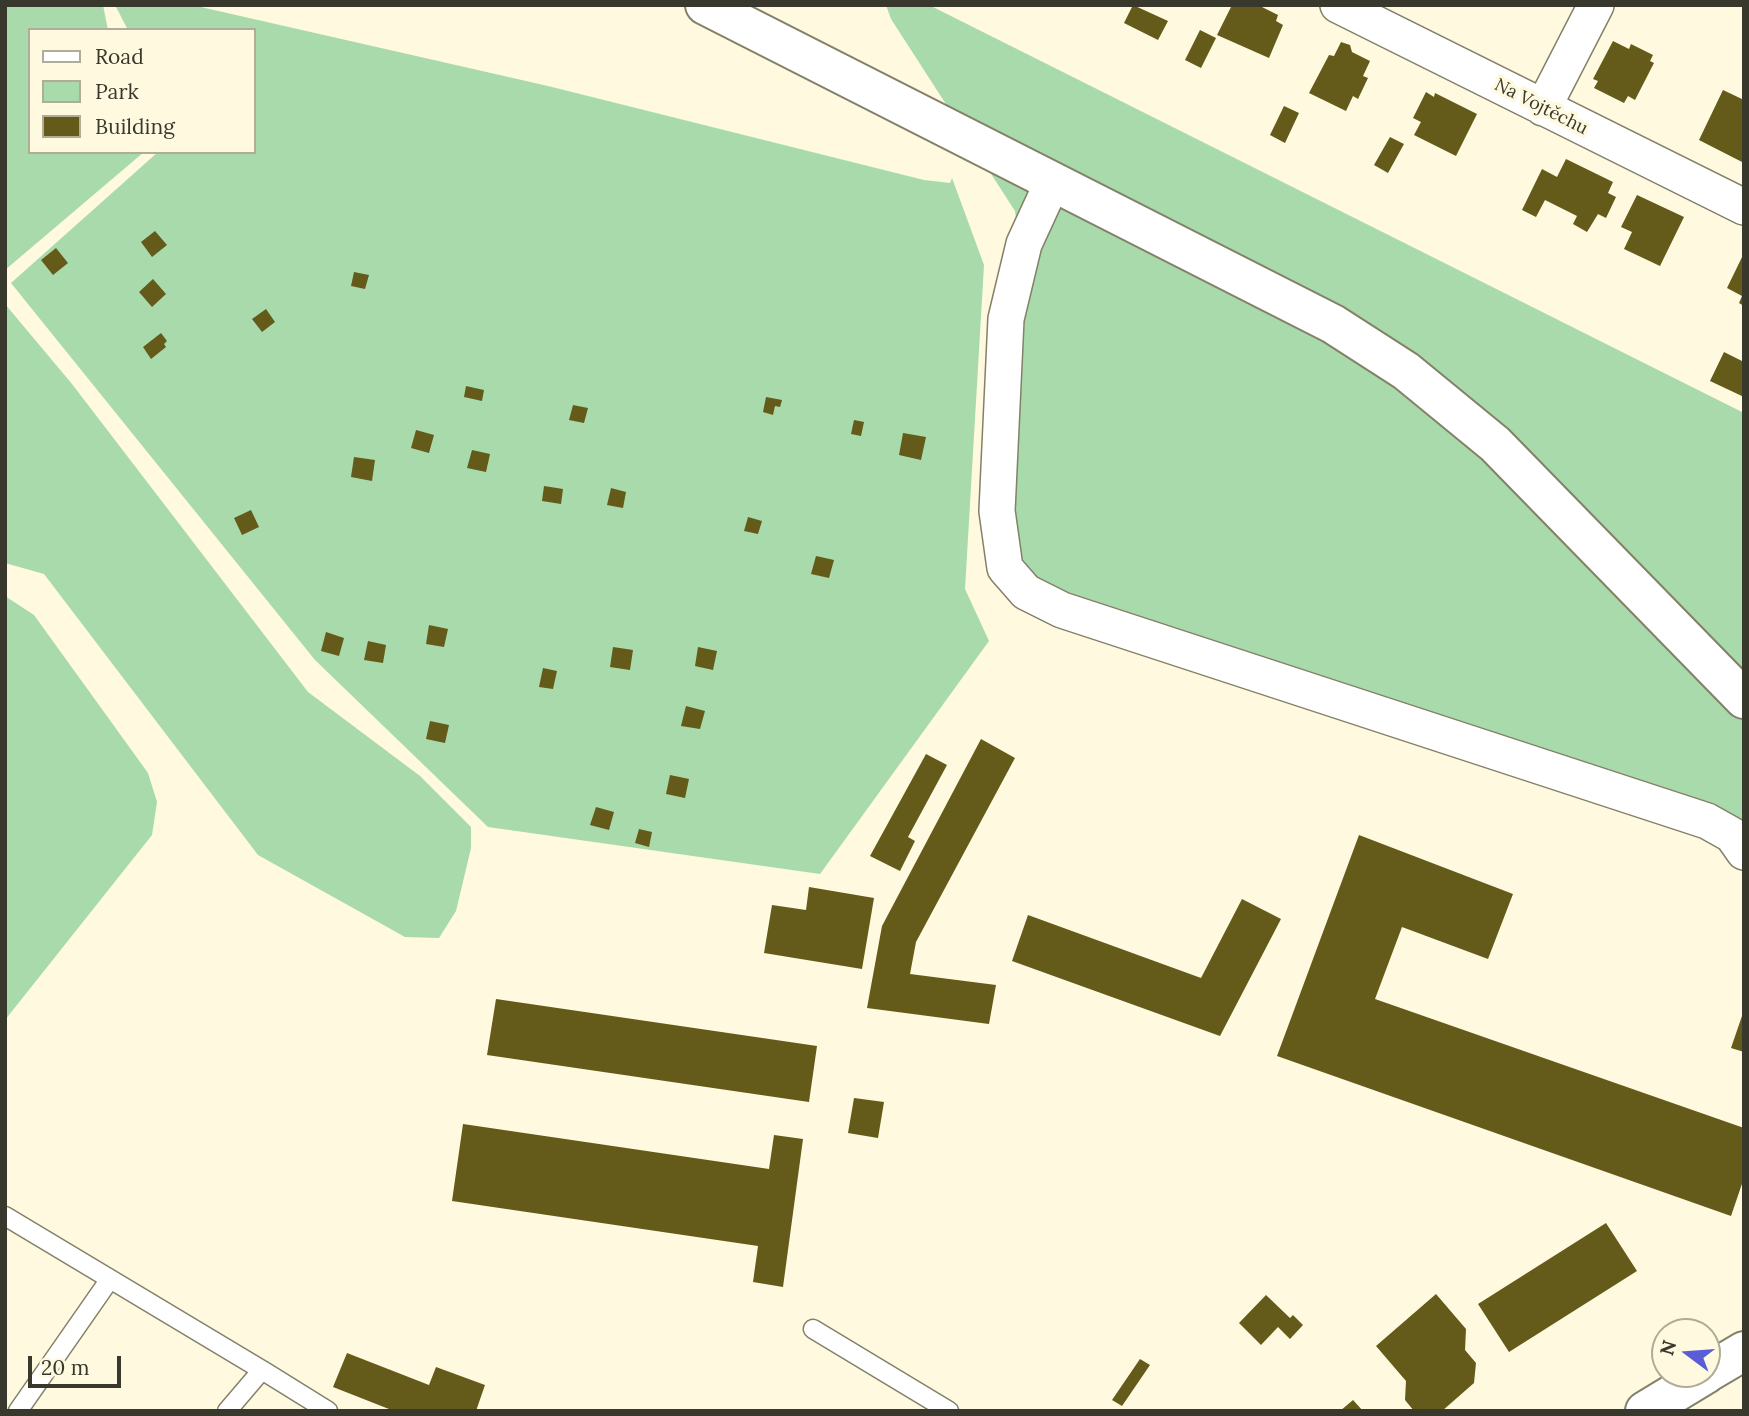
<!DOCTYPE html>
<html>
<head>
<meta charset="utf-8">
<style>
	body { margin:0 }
	#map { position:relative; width:1749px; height:1416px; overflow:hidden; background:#fef9df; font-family:Lora,serif }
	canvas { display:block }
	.frame { position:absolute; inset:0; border:7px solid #39382d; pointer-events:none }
	.legend { position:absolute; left:28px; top:28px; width:228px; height:126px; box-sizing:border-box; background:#fef9df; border:2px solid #afac98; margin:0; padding:9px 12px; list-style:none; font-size:21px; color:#39382d }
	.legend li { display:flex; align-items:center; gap:14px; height:35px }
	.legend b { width:35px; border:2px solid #afac98 }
	.north { position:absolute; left:1651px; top:1318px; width:70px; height:70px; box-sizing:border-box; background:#fef9df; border:2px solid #afac98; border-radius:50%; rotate:286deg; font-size:19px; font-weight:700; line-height:28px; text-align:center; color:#39382d }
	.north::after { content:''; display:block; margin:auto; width:24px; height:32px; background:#5a5ed6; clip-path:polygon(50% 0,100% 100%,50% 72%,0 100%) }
	.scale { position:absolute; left:28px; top:1356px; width:93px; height:32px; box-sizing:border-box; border:4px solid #39382d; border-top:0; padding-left:9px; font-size:21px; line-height:24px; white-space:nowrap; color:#39382d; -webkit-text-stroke:5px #fef9df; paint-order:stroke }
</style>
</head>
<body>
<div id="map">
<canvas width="1749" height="1416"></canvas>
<div class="frame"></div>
<ul class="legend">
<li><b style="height:9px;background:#fff"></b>Road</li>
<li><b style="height:19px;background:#a8daac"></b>Park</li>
<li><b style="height:19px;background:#645a1a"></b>Building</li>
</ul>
<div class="north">N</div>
<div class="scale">20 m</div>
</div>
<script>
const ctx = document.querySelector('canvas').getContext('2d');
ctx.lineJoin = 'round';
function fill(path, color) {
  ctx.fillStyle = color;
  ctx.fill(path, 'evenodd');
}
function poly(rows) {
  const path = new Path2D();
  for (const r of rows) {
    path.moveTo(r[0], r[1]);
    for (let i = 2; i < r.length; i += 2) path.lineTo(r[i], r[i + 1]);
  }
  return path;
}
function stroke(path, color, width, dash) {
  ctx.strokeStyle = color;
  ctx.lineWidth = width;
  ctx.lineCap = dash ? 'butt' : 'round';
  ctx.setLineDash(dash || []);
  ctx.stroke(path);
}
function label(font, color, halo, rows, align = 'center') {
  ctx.font = font + ' Lora,serif';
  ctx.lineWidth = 7;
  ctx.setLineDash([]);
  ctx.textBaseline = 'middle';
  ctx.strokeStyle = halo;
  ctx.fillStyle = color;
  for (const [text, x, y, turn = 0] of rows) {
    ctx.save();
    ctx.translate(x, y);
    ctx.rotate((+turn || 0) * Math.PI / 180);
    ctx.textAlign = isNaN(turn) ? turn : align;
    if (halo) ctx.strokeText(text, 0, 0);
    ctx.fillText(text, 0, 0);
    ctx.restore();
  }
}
fill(poly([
	[5,5,103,5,108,30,30,30,30,152,144,152,5,270],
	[115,5,192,5,548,86,924,180,950,183,952,178,984,265,965,589,989,641,820,874,488,827,315,660,11,283,158,152,254,152,254,30,128,30],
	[886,5,929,5,1744,413,1744,845,1043,610,1002,533,1023,272,1015,211,891,19],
	[5,304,72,384,308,692,420,776,471,827,471,848,456,911,439,938,405,937,258,855,44,574,5,563],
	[5,596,34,615,148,773,157,802,152,835,5,1020]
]), '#a8daac');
fill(poly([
	[1133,5,1168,21,1158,40,1124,23],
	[1232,5,1258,5,1278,15,1276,21,1283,25,1269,58,1217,35],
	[1200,30,1216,38,1201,68,1185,60],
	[1613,41,1629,49,1631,44,1653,55,1650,61,1654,63,1635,100,1628,96,1624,103,1594,88,1598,81,1593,79],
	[1341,42,1350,45,1352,52,1370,61,1363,76,1368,78,1358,99,1353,96,1346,111,1309,93,1329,55,1334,56],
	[1723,90,1744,100,1744,163,1699,140],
	[1426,92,1434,97,1435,93,1477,114,1456,156,1414,135,1421,122,1413,118],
	[1284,106,1299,113,1285,143,1270,135],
	[1390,137,1404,144,1388,173,1374,165],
	[1566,159,1613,182,1608,193,1616,197,1606,218,1598,214,1587,232,1573,224,1577,216,1545,200,1536,217,1522,210,1542,169,1557,177],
	[1637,195,1684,217,1660,266,1624,249,1632,232,1621,227],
	[155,231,167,245,152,257,141,242],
	[56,248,68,263,53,275,41,260],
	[1744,253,1744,306,1739,303,1742,296,1727,288],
	[354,272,369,275,365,289,351,286],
	[153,279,166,294,152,307,139,292],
	[266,309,275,322,262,332,252,319],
	[161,333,167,341,164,344,166,347,151,359,143,347],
	[1724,352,1744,362,1744,397,1710,381],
	[466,386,484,390,482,401,464,397],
	[766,397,782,400,780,407,775,406,773,415,763,412],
	[573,405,588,408,584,423,569,420],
	[854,420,864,422,861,436,851,434],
	[416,430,434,435,429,453,411,448],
	[903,433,926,437,921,460,899,455],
	[472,450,490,454,486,472,467,468],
	[354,457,375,460,372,481,351,477],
	[544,486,563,489,561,504,542,501],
	[611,488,626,492,623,508,607,505],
	[251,510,259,527,242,535,234,518],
	[748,517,762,521,758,534,744,531],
	[816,556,834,560,829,578,811,574],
	[429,625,448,629,444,647,426,644],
	[326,632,344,638,339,656,321,651],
	[368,641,386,645,383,663,364,660],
	[613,647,633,650,630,670,610,667],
	[698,647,717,651,713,670,695,666],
	[543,668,557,671,553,689,539,687],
	[686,706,705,711,700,729,681,726],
	[430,721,449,725,445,743,426,739],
	[981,739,1015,758,916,942,910,974,996,985,989,1024,867,1008,882,926],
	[926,754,947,765,908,837,915,841,900,871,870,856],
	[670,775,689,779,685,798,666,794],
	[596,807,614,812,609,830,590,825],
	[639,829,652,832,649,847,635,843],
	[1359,835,1513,894,1488,959,1402,927,1375,999,1744,1128,1744,1178,1731,1216,1277,1056],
	[809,887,874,898,862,969,764,953,772,905,806,910],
	[1242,899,1281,919,1220,1036,1012,961,1028,915,1201,978],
	[496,999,817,1046,809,1102,487,1055],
	[1743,1013,1744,1014,1744,1052,1731,1048],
	[854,1098,884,1102,878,1138,848,1133],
	[463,1124,769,1169,774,1135,803,1139,783,1287,753,1282,758,1246,452,1201],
	[1606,1223,1637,1271,1509,1352,1478,1304],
	[1436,1294,1466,1329,1465,1350,1476,1363,1474,1383,1442,1411,1414,1411,1405,1400,1406,1381,1376,1346],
	[1266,1295,1290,1318,1293,1315,1303,1325,1290,1339,1278,1327,1261,1345,1239,1323],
	[347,1353,429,1385,436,1367,485,1385,476,1411,394,1411,333,1387],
	[1140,1359,1150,1365,1122,1406,1112,1400],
	[1353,1400,1363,1411,1340,1411]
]), '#645a1a');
const service = poly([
	[5,1216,262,1370,227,1411],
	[813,1329,949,1411],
	[262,1370,328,1411],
	[18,1411,110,1279]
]);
const minor = poly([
	[1338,5,1744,207],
	[1543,108,1596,5],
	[1053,181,1024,244,1006,319,997,511,1005,568,1026,592,1062,610,1707,821,1732,835,1744,852]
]);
const secondary = poly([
	[705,5,1333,324,1406,371,1495,444,1744,699],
	[1707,1373,1744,1351],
	[1645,1411,1706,1374]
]);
stroke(service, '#848169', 21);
stroke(minor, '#848169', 38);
stroke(secondary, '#848169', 42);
stroke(service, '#fff', 18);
stroke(minor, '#fff', 35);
stroke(secondary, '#fff', 38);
label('18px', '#39382d', '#fef9df', [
	["Na Vojtěchu",1541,107,27]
]);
</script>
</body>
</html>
